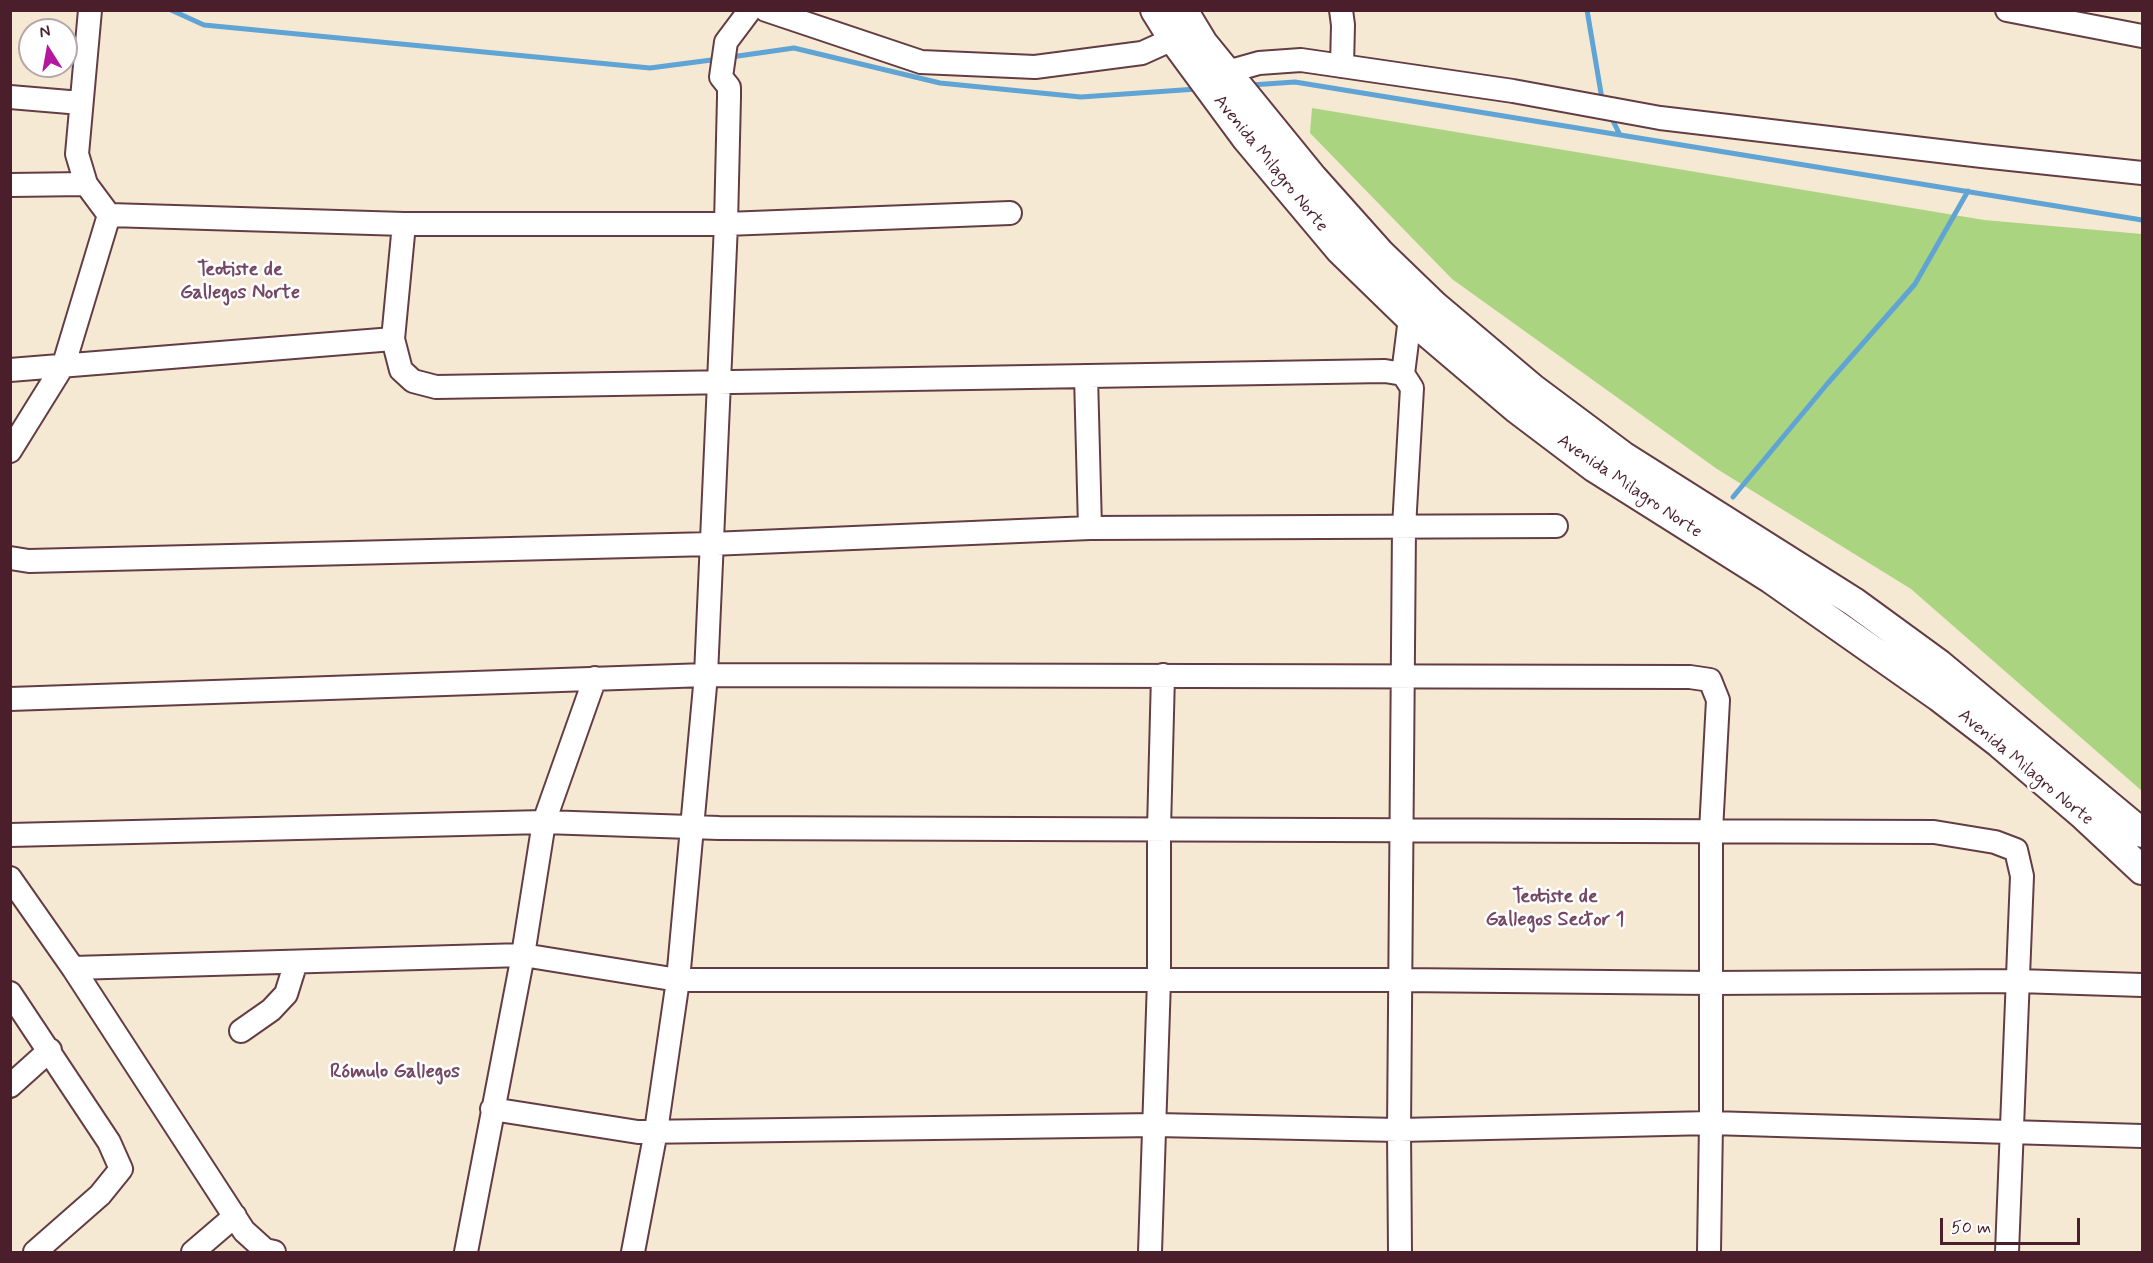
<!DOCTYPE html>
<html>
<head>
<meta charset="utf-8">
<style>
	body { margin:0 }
	#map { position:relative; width:2153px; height:1263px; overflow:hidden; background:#f5e9d3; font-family:Mynerve,sans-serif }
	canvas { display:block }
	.frame { position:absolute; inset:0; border:12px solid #4a1f2b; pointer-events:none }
	.north { position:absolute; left:18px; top:18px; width:60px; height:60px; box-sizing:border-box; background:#fff; border:2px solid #b7a5aa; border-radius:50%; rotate:349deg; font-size:16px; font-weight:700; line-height:24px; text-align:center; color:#4a1f2b }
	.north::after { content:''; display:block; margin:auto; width:21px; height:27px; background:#b5179e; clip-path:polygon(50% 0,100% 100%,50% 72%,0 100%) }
	.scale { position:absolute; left:1940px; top:1218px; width:140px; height:27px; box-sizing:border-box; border:3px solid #4a1f2b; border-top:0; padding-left:8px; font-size:18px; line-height:21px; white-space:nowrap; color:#4a1f2b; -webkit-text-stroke:4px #fff; paint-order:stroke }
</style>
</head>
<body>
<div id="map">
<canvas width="2153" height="1263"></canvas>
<div class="frame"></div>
<div class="north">N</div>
<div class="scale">50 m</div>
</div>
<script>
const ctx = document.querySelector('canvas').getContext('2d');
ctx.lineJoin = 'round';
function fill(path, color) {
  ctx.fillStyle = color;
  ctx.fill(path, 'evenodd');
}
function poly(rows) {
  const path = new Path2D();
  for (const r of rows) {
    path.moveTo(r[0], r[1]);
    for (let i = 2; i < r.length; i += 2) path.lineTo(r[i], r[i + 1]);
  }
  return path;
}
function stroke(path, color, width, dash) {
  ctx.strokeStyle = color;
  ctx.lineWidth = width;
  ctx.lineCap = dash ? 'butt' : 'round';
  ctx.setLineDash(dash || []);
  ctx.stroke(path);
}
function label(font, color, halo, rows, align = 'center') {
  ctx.font = font + ' Mynerve,sans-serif';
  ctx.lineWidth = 5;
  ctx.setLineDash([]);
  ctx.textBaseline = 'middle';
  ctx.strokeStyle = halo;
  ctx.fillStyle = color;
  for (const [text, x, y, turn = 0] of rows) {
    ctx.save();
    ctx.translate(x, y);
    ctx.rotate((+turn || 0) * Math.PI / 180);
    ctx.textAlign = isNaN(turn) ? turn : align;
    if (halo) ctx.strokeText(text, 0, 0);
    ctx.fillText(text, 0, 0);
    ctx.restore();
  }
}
fill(poly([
	[1312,108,1984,220,2142,234,2142,791,1911,589,1717,469,1452,279,1310,133]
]), '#abd480');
stroke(poly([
	[171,10,204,25,650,68,719,59],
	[1587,10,1602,99],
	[731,57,794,48,940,83,1081,97,1197,89],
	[1251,85,1295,82,2142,220],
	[1612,119,1620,135],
	[1733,497,1828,383,1915,284,1968,191]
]), '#5fa4d4', 5);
const minor = poly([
	[90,10,77,154,86,184,109,215],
	[766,10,921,62,1035,67,1142,53,1173,39],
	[1341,10,1343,25,1342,66],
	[2007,10,2142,36],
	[1227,72,1259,63,1301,60,1513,91,1660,118,1982,156,2142,173],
	[10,97,81,103],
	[10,185,86,184],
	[109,215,404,224,726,224,1010,213],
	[393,339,404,224],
	[10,370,393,339,401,370,413,381,436,387,1385,371,1403,374],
	[1086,376,1090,528],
	[10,451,64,364,109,215],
	[10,558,29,561,711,544,1090,528,1556,526],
	[10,699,706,675,1690,677,1710,680,1718,700,1711,831,1711,1123,1709,1252],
	[10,835,544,822,719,828,1934,832,1995,842,2016,850,2022,876,2007,1252],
	[10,878,73,968,244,1231,265,1250,274,1252],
	[73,968,523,955,678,980,1401,980,1712,983,2018,981,2142,985],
	[10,993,109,1142,121,1169,100,1195,35,1252],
	[241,1031,271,1010,286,994,296,962],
	[10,1086,50,1050],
	[492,1109,638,1132,1156,1125,1399,1130,1711,1123,2142,1136],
	[193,1252,235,1216],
	[466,1252,523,955,544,822,595,678],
	[633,1252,656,1131,678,980,706,675,726,224,729,97,729,87,721,77,726,42,750,10],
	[1150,1252,1159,980,1159,829,1163,675],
	[1400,1252,1399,1130,1404,527,1412,388,1403,374,1410,318]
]);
const major = poly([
	[1155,10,1173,39,1246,138,1340,250,1410,318,1517,409,1595,468,1771,579,1939,697,1999,743,2082,814,2142,870],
	[1183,10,1203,43,1313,178,1380,253,1435,306,1532,388,1623,456,1854,602,1939,664,2142,833]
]);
stroke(minor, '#643d44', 26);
stroke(major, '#643d44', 32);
stroke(minor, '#fff', 22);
stroke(major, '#fff', 28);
label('18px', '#4a1f2b', '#fff', [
	["Avenida Milagro Norte",1270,164,51],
	["Avenida Milagro Norte",1629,487,34],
	["Avenida Milagro Norte",2025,768,40]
]);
label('bold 20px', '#744864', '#fff', [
	["Teotiste de",240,271],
	["Gallegos Norte",240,294],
	["Teotiste de",1555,898],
	["Gallegos Sector 1",1555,921],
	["Rómulo Gallegos",395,1073]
]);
</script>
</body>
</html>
